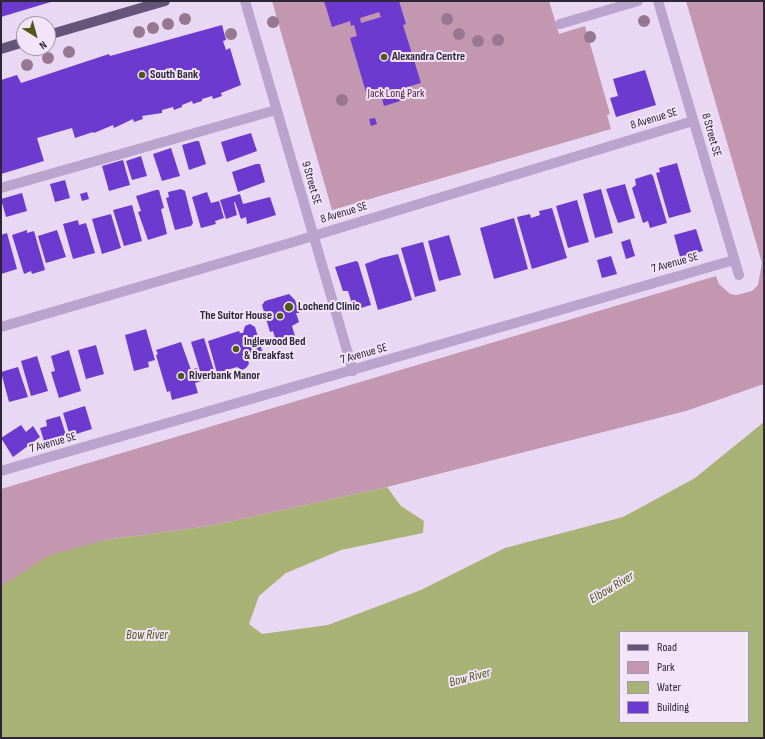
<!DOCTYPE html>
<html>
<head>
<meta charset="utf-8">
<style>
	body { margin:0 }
	#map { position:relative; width:765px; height:739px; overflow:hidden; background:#e9d8f3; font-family:"Sofia Sans Condensed",sans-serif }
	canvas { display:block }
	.frame { position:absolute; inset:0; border:2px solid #2d2636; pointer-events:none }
	.legend { position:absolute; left:619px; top:631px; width:130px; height:92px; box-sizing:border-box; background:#f3e4fa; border:1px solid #a498ac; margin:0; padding:5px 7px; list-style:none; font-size:12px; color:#2d2636 }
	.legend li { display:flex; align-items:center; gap:8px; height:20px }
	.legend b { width:20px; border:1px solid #a498ac }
	.north { position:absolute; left:16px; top:16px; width:40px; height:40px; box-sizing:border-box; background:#f3e4fa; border:1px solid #a498ac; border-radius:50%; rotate:143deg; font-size:11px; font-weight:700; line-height:16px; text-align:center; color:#2d2636 }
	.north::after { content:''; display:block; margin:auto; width:14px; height:18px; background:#4f5a18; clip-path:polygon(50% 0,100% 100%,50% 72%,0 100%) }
</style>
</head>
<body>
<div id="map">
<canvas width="765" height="739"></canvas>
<div class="frame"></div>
<ul class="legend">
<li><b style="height:5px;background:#655579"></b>Road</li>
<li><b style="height:11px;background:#c397b0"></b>Park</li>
<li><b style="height:11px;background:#a9b275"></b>Water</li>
<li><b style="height:11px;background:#6d3acf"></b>Building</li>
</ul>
<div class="north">N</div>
</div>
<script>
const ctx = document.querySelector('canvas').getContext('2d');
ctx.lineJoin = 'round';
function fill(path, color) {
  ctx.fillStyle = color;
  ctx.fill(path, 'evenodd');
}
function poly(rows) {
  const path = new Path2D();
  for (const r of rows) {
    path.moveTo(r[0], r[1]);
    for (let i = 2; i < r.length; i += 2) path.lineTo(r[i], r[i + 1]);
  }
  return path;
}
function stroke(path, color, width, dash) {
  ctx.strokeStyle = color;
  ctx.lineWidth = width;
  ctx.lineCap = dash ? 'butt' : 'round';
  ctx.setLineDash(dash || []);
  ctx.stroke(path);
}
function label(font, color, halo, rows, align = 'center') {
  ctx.font = font + ' "Sofia Sans Condensed",sans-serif';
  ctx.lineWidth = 4;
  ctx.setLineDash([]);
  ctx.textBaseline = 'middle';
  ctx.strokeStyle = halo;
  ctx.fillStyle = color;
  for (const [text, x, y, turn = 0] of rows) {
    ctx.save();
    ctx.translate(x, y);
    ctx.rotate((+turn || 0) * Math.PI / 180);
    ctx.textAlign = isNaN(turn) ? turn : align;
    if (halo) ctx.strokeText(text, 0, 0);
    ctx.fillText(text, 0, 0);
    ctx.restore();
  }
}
fill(poly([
	[272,1,549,1,559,34,585,26,610,114,607,115,611,129,332,210],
	[686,1,764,1,764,384,686,411,387,487,210,526,105,540,1,586,1,489,716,276,719,284,730,294,737,295,752,291,758,285,762,263]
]), '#c397b0');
fill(poly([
	[764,422,764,738,1,738,1,586,50,555,105,540,210,526,387,487,401,506,424,521,423,533,341,550,286,573,259,596,249,624,262,634,328,625,421,590,505,548,623,517,695,478],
	[620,632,748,632,748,722,620,722]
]), '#a9b275');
fill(poly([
	[1,1,54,1,1,17],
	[324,1,399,1,406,24,403,25,421,83,407,87,410,98,384,106,381,95,368,99,350,38,357,36,354,25,351,26,350,21,332,27],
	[379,12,381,17,361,23,360,18],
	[222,25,226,40,223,41,226,50,230,48,241,85,221,93,222,96,213,99,212,96,202,99,202,101,193,104,192,101,182,105,182,107,174,110,173,107,162,110,162,113,142,116,143,119,134,122,133,119,114,128,113,125,94,133,93,132,75,138,72,128,37,138,44,161,1,174,1,80,17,75,21,83,109,54,110,56],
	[645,70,656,105,616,117,610,98,618,96,613,79],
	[375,118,377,124,371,126,369,119],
	[251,133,257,151,227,162,221,142],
	[196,141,199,141,206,164,189,170,182,145],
	[171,148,180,176,162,181,153,154],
	[141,156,147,176,132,180,126,161],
	[123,160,130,185,109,191,102,166],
	[677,163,691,212,669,218,656,173,660,172,659,168],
	[256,164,260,164,265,182,238,192,232,172],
	[651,174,653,176,667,223,650,228,648,221,643,223,632,188,636,185,635,179],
	[65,180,70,198,55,202,50,184],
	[625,184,635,218,618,223,606,189],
	[181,189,185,191,193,223,191,226,175,230,166,198,169,197,168,192],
	[601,189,613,233,595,238,583,194],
	[156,190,159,190,164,208,161,209,167,234,148,240,138,212,141,211,136,196],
	[87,192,89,199,82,201,80,194],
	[207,192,211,203,219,201,224,218,215,221,216,224,201,228,192,197],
	[22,193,27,211,6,217,1,199],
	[240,194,243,204,270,197,276,215,247,224,246,217,241,219,235,202,234,202,237,215,226,219,220,200],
	[577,200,589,242,568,248,556,206],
	[132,205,142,241,124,246,113,210],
	[552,208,567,258,532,269,517,217,530,214,531,218,540,215,539,211],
	[111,214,121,248,102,254,92,219],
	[514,218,528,269,494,279,480,228],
	[78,220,79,225,86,223,95,253,73,259,63,224],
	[696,229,703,251,680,257,674,235],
	[27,230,27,233,34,231,45,270,32,274,31,271,24,274,12,235],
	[57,230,66,257,46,263,38,236],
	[7,233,17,269,1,274,1,235],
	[449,235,461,275,439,281,428,241],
	[630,239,635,256,626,259,621,242],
	[423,242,436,291,415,297,401,248],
	[398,254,412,300,378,310,365,264,381,258],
	[611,256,617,274,602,278,597,260],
	[356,261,358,262,371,305,354,310,348,291,343,291,335,267],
	[289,294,295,300,299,313,296,313,299,322,292,326,295,336,276,341,273,331,270,332,262,305,265,301],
	[250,324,255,327,263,354,262,356,248,360,249,364,246,368,242,370,237,367,217,373,208,341,239,331,240,333,243,333,245,326],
	[146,329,155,360,148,362,149,367,134,371,125,335],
	[204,338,216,377,203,381,191,342],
	[181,342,191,370,197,368,201,381,195,383,198,393,172,400,170,391,167,392,156,355,158,354,156,350],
	[96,345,104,374,86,379,78,350],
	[69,350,81,391,59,398,51,372,55,371,51,356],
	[37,356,48,391,31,396,21,361],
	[18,367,28,397,9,402,1,372],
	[85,406,92,429,70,436,63,413],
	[60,416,66,435,44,441,40,428,47,426,46,420],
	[21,425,26,432,33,426,40,437,13,457,1,438]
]), '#6d3acf');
stroke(poly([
	[245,1,353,371],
	[658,1,739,275],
	[560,24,638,1],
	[1,188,276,110],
	[1,327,290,243,693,121],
	[1,471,734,260]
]), '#baa3cc', 10);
stroke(poly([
	[48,35,165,1],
	[1,49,24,42]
]), '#655579', 10);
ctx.fillStyle = '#987791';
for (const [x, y] of [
	[185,19],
	[447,19],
	[644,21],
	[273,22],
	[168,24],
	[153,28],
	[139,32],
	[231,34],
	[459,34],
	[590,37],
	[498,40],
	[478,41],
	[69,52],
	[48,58],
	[27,65],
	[342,100]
]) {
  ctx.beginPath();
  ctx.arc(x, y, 6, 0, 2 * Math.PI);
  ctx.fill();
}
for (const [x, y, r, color] of [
	[384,57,4,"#4f5a18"],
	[142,75,4,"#4f5a18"],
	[289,307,5,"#4f5a18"],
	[280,316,4,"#4f5a18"],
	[236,349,4,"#4f5a18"],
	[181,376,4,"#4f5a18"]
]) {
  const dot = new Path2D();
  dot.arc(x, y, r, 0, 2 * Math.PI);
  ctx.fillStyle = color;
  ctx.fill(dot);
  stroke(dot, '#f3e4fa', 1.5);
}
label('bold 12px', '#2d2636', '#f3e4fa', [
	["Alexandra Centre",392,57],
	["South Bank",150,75],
	["Lochend Clinic",298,307],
	["The Suitor House",272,316,"right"],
	["Inglewood Bed",244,342],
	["& Breakfast",244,356],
	["Riverbank Manor",189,376]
], 'left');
label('12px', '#562840', '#f3e4fa', [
	["Jack Long Park",396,94]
]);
label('12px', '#2d2636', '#f3e4fa', [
	["8 Avenue SE",654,119,-17],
	["8 Street SE",711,135,74],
	["9 Street SE",311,183,74],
	["8 Avenue SE",344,213,-17],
	["7 Avenue SE",675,263,-16],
	["7 Avenue SE",364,354,-16],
	["7 Avenue SE",53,443,-16]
]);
label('italic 13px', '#4f5a18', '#f3e4fa', [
	["Elbow River",612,588,-31],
	["Bow River",147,636],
	["Bow River",470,678,-15]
]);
</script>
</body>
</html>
